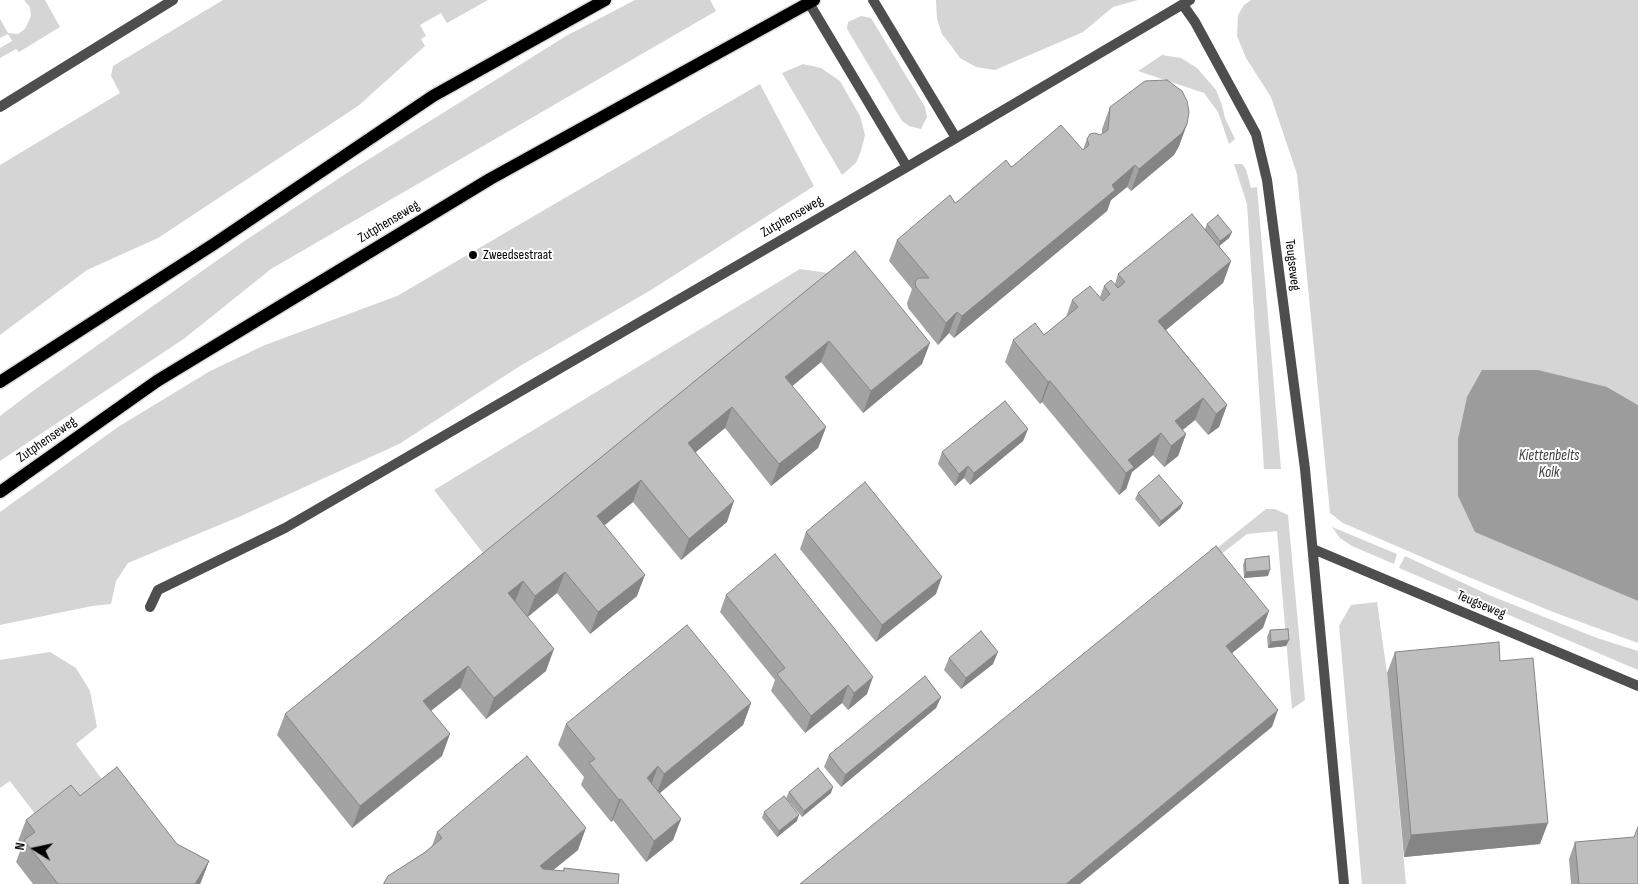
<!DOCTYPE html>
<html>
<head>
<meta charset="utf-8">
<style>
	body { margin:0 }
	#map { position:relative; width:1638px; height:884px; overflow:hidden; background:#fff; font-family:"Sofia Sans Condensed",sans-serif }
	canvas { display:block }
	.north { position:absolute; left:10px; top:824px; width:50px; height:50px; -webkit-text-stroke:4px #fff; paint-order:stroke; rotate:280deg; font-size:14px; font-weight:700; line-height:20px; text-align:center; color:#000 }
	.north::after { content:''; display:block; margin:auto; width:18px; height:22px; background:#000; clip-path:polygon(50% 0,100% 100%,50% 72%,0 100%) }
</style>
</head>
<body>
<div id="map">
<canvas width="1638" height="884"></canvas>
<div class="north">N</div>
</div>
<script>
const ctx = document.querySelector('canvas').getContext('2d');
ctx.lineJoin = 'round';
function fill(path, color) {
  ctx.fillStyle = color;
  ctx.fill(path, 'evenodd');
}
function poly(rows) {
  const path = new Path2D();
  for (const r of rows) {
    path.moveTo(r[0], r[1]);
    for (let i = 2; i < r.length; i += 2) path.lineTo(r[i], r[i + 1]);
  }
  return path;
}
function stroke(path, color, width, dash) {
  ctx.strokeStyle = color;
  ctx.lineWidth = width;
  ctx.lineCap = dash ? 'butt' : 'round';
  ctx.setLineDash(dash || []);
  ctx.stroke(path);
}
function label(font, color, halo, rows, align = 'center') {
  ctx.font = font + ' "Sofia Sans Condensed",sans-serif';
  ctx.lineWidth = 4;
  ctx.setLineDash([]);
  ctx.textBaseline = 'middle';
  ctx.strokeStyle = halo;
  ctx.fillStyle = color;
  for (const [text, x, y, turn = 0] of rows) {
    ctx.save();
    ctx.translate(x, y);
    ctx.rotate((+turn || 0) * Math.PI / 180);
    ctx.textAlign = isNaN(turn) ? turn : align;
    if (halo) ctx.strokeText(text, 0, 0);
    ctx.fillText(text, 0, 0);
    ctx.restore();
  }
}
fill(poly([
	[24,0,45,0,60,27,19,52,16,49,0,58,0,48,12,41,8,34,0,38,0,19,8,33,18,34,25,29,31,16,30,7],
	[223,0,488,0,447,23,441,13,420,25,426,36,421,39,425,46,358,106,158,238,87,270,0,335,0,165,120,93,111,76,113,66],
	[635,0,710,0,716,11,271,269,185,338,0,461,0,416,33,391,243,242,350,171,566,36],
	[936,0,1138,0,1113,7,1083,32,995,70,976,67,960,58,952,47,942,34,937,19],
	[1251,0,1638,0,1638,405,1607,387,1475,531,1638,601,1638,643,1553,612,1459,573,1343,523,1330,513,1297,174,1271,97,1246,58,1237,36,1238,15,1244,5],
	[861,16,871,18,925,107,927,117,921,129,909,126,902,121,847,29,848,22],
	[1162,55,1181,58,1197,68,1216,90,1222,105,1225,118,1235,139,1229,144,1218,112,1204,93,1138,71],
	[803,64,821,68,840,81,860,116,865,135,861,151,856,163,842,175,782,73],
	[760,84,814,186,651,290,520,366,399,444,241,516,128,563,116,581,111,604,92,606,0,625,0,512,118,427,210,371,265,345,397,296],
	[1234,164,1242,164,1246,169,1251,188,1257,187,1281,469,1264,469,1247,204],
	[800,269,843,275,489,561,434,490],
	[1266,509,1275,509,1288,515,1305,700,1292,709,1277,531,1247,534,1210,563,1206,557],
	[1332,527,1397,554,1394,564,1352,546,1340,538],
	[1405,556,1489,595,1597,638,1638,651,1638,670,1399,568],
	[1377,602,1387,673,1406,884,1362,884,1339,626,1351,605],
	[50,652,76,668,90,691,97,727,76,744,109,789,42,823,10,781,0,788,0,660]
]), '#d5d5d5');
fill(poly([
	[1482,370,1538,370,1607,387,1638,405,1638,601,1475,532,1458,496,1458,439,1467,397]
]), '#9c9c9c');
const primary = poly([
	[0,382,214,244,433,96,605,0],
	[0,492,157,381,490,179,814,0]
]);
stroke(primary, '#dbdbdb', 15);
stroke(poly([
	[873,0,956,138],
	[809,3,907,167],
	[1183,5,1195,22,1256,134,1267,180,1305,469,1344,884],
	[0,107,173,0],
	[1313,549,1638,686],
	[150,607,158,590,285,528,907,167,1190,0]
]), '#4e4e4e', 10);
stroke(primary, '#000', 12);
fill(poly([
	[1110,107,1187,124,1179,146,1174,155,1131,191,1127,187,1111,200,1107,211,954,338,949,333,938,345,908,308,907,303,912,289,889,261,897,240,1011,167,1083,150,1087,139,1102,134,1102,129],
	[1207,224,1232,232,1229,238,1219,246,1231,261,1223,283,1166,330,1227,405,1219,427,1208,435,1195,420,1182,430,1186,434,1178,456,1164,467,1153,455,1132,472,1126,489,1119,495,1042,402,1040,404,1005,362,1013,340,1044,335,1066,317,1072,300,1100,297,1104,286,1115,284,1118,274,1205,229],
	[855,251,922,364,863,413,821,362,792,386,826,427,818,448,771,486,725,428,696,452,727,522,681,560,633,502,604,525,637,596,590,634,557,593,528,617,546,671,486,719,460,688,431,711,442,756,352,828,277,735,285,714],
	[1028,429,1023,441,970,485,964,478,955,486,938,464,942,452],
	[1138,493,1183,503,1180,509,1159,527,1135,499],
	[806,532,936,594,876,642,800,549],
	[1245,559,1268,576,1244,578,1243,565],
	[726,595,867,694,848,710,842,703,805,733,771,691,775,680,720,612],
	[1270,630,1289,640,1286,646,1268,648,1267,637],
	[1395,652,1500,661,1540,844,1404,857,1387,673],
	[949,658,993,664,961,689,944,670],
	[941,697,936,708,841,787,824,767,829,755],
	[751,703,743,725,660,793,681,819,673,840,646,862,613,820,611,822,581,785,584,777,558,745,566,724],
	[789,792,831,793,802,817,786,798],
	[764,812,797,821,777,837,762,818],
	[26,820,177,844,209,861,200,884,33,884,16,862,22,846,18,841],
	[437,832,578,850,553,870,563,871,564,868,618,884,383,884,388,876,424,853,432,846],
	[1575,842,1638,884,1571,884,1569,859]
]), '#a3a3a3');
fill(poly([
	[1187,124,1179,146,1174,155,1131,191,1139,169],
	[1135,165,1127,187,1111,200,1107,211,954,338,962,316,1112,185],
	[1232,232,1229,238,1218,247,1220,241],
	[1231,261,1223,283,1150,343,1158,321],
	[957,312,949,333,938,345,946,323],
	[829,341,821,362,777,399,785,377],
	[930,343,922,364,863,413,871,391],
	[1050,381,1042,402,1040,404,1048,382],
	[1203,398,1195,420,1168,442,1175,421],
	[1227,405,1219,427,1208,435,1216,414],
	[732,407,725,428,681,464,688,443],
	[826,427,818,448,771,486,779,464],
	[1028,429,1023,441,970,485,974,473],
	[1161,433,1153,455,1132,472,1126,489,1119,495,1126,473,1128,460],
	[1186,434,1178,456,1164,467,1171,446],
	[968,466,964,478,955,486,959,474],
	[641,480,633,502,589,538,597,516],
	[734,501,727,522,681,560,689,539],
	[1183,503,1180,509,1159,527,1161,521],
	[1270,570,1268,576,1244,578,1246,572],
	[565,572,557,593,527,617,535,596],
	[645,575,637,596,590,634,598,612],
	[942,577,936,594,876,642,882,625],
	[523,581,515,602,508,593],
	[1269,611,1263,628,1220,663,1226,646],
	[1289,640,1286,646,1268,648,1271,642],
	[554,649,546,671,486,719,494,698],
	[998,652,993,664,961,689,966,678],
	[468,666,460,688,415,723,423,701],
	[873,677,867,694,848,710,854,693],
	[848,685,842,703,805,733,811,716],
	[941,697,936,708,841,787,845,775],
	[751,703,743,725,656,796,664,774],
	[1278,710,1272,727,1080,884,1066,884],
	[450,734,442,756,352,828,360,806],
	[658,766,650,788,647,778],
	[833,787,831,793,802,817,804,811],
	[621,799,613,820,611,822,619,800],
	[799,815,797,821,777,837,779,831],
	[681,819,673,840,646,862,654,841],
	[1548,823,1540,844,1404,857,1411,835],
	[586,828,578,850,536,884,540,866],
	[209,861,201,882,200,884,195,884]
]), '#858585');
const building = poly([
	[1167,80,1182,91,1187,101,1189,112,1187,124,1182,133,1139,169,1135,165,1112,185,1115,190,962,316,957,312,946,323,916,287,915,282,918,278,929,278,897,240,950,195,955,203,957,202,1006,160,1011,167,1013,166,1061,125,1083,150,1089,145,1087,139,1090,134,1095,133,1100,135,1108,130,1110,107,1145,81,1167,80],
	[1192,214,1231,261,1158,321,1227,405,1216,414,1203,398,1175,421,1186,434,1171,446,1161,433,1128,460,1134,467,1126,473,1050,381,1048,382,1013,340,1035,323,1044,335,1078,307,1072,300,1090,286,1103,301,1110,294,1104,286,1111,280,1118,288,1125,282,1118,274,1192,214],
	[1218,215,1232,232,1220,241,1207,224,1218,215],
	[855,251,930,343,871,391,829,341,785,377,826,427,779,464,732,407,688,443,734,501,689,539,641,480,597,516,645,575,598,612,565,572,535,596,523,581,508,593,554,649,494,698,468,666,423,701,450,734,360,806,285,714,855,251],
	[1005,401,1028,429,974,473,968,466,959,474,942,452,1005,401],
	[1159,475,1183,503,1161,521,1138,493,1159,475],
	[865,482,942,577,882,625,806,532,865,482],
	[1216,546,1269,611,1226,646,1278,710,1066,884,800,884,1216,546],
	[775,554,873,677,854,693,848,685,811,716,777,674,785,668,726,595,775,554],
	[1269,556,1270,570,1246,572,1245,559,1269,556],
	[687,625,751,703,664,774,658,766,647,778,681,819,654,841,621,799,619,800,589,763,595,759,566,724,687,625],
	[1288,629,1289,640,1271,642,1270,630,1288,629],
	[981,631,998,652,966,678,949,658,981,631],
	[1499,642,1500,661,1533,658,1548,823,1411,835,1395,652,1499,642],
	[925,676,941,697,845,775,829,755,925,676],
	[527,756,586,828,540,866,543,869,564,871,564,868,619,874,618,884,384,884,384,883,388,876,424,853,442,838,437,832,527,756],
	[117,767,177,844,209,861,195,884,58,884,24,840,35,832,26,820,71,785,80,796,117,767],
	[818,768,833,787,804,811,789,792,818,768],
	[784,796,799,815,779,831,764,812,784,796],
	[1638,827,1638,884,1579,884,1575,842,1634,837,1638,827]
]);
fill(building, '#bebebe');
stroke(building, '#858585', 1);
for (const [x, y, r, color] of [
	[473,255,5,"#000"]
]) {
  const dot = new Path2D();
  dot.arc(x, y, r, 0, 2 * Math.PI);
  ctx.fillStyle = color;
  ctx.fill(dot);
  stroke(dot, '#fff', 2);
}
label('14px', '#000', '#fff', [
	["Zutphenseweg",792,217,-30],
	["Zutphenseweg",389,222,-31],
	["Teugseweg",1292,265,83],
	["Zutphenseweg",47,440,-35],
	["Teugseweg",1481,605,23]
]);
label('14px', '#000', '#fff', [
	["Zweedsestraat",483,255]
], 'left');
label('italic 15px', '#3d3d3d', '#fff', [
	["Kiettenbelts",1549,456],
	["Kolk",1549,473]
]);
</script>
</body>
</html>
